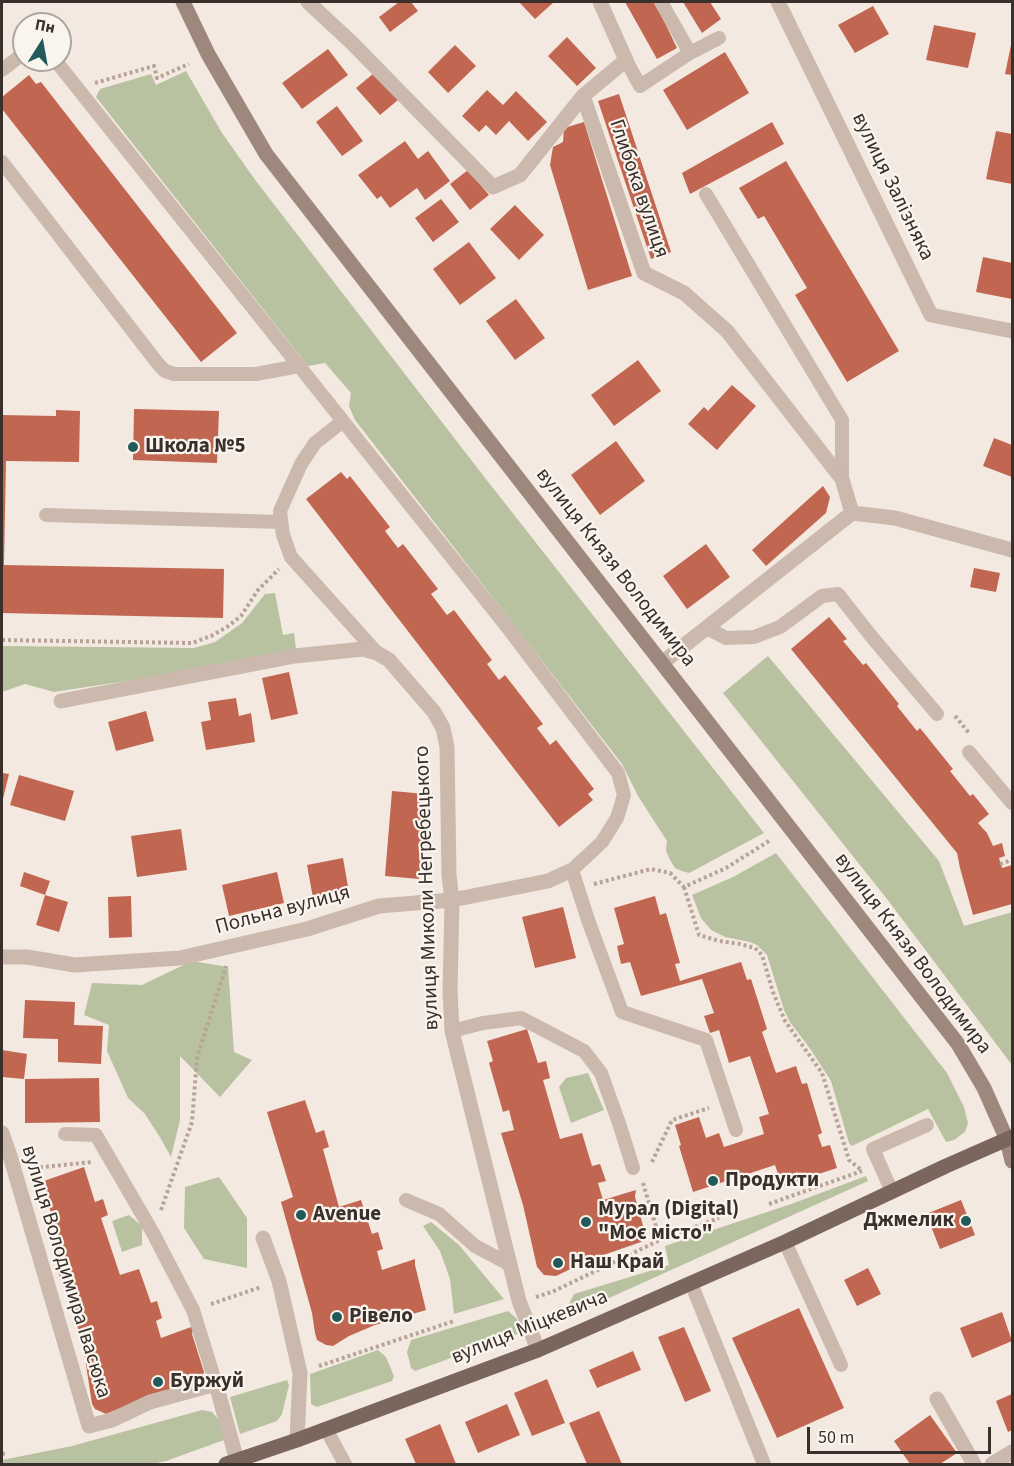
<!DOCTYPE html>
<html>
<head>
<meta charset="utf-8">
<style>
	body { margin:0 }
	#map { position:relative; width:1014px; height:1466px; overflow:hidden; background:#f3e9e1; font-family:"Source Sans 3",sans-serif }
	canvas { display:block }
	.frame { position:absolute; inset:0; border:3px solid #392f2b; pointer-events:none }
	.north { position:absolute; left:12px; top:12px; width:60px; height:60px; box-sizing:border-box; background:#faf4ee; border:2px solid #ada5a0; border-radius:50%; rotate:11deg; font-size:16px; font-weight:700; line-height:24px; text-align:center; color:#392f2b }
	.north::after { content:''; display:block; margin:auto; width:21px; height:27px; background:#22595a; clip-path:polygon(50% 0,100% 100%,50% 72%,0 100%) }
	.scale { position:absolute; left:807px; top:1427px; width:184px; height:27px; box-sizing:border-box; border:3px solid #392f2b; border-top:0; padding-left:8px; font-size:18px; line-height:21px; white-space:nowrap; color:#392f2b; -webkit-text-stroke:4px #faf4ee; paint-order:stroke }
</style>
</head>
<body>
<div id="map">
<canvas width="1014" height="1466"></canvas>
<div class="frame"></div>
<div class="north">Пн</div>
<div class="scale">50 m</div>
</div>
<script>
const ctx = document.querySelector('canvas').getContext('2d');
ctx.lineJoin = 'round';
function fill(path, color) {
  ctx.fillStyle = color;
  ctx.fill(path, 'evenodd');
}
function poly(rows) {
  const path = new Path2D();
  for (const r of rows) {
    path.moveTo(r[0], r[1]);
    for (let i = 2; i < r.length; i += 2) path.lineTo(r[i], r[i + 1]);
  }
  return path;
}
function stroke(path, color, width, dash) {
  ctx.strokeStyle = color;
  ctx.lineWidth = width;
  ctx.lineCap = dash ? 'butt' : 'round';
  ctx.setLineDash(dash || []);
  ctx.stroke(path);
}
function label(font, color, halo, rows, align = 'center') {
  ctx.font = font + ' "Source Sans 3",sans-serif';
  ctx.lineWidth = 4.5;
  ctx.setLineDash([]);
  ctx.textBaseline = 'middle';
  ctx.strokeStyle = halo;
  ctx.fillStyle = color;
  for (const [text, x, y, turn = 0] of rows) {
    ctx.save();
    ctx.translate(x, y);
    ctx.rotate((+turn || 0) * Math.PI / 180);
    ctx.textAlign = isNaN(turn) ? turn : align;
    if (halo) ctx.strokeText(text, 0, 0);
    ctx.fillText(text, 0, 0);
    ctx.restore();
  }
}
fill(poly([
	[186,71,222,133,256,181,482,474,764,833,689,873,682,871,675,868,670,860,666,851,667,841,638,796,622,764,355,420,349,406,351,393,325,363,308,366,96,97,100,89,151,74,156,85],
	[275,593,283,635,294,633,296,649,172,674,54,692,25,684,2,692,2,646,194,648,215,642,242,623,265,594],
	[768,656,939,861,964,926,1012,912,1012,1065,887,899,723,693],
	[776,853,947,1073,964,1107,968,1123,965,1132,954,1140,946,1142,928,1109,852,1146,849,1143,831,1081,811,1050,790,1022,784,1010,767,955,757,945,750,942,725,937,711,930,701,918,692,895,733,877],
	[192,961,228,967,234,1052,252,1060,220,1097,180,1056,180,1120,171,1157,161,1139,145,1114,128,1098,107,1051,109,1025,84,1015,92,983,142,985],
	[588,1073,604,1110,571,1123,559,1087,566,1078],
	[866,1176,868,1181,576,1313,565,1312,574,1294,669,1265,665,1246,794,1203],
	[219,1177,247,1218,247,1268,204,1259,184,1228,185,1187],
	[129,1215,142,1226,142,1245,122,1252,112,1221],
	[431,1222,459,1245,504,1299,454,1314,450,1279,440,1251,423,1226],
	[508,1311,516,1318,523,1332,415,1371,411,1368,407,1352,411,1340],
	[378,1350,386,1357,394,1376,392,1381,317,1407,311,1404,310,1374],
	[287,1380,289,1385,282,1414,277,1421,240,1434,230,1397],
	[202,1410,212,1412,219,1420,224,1440,166,1461,151,1464,2,1464,2,1460,72,1446]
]), '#b8c2a1');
fill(poly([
	[399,2,411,2,418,11,390,32,379,17],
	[519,2,554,2,535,19],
	[625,2,655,2,677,48,657,59],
	[683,2,710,2,721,19,702,33],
	[873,6,889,34,855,53,838,25],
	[934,25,976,33,968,68,926,60],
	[567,37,596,68,577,86,548,56],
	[455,45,476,66,448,93,428,72],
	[1011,45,1012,45,1012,75,1005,74],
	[328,49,348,75,302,109,282,83],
	[725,52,749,93,687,130,663,90],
	[374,73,398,100,380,115,356,88],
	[29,75,36,84,41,82,237,333,201,362,2,109,2,97],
	[487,90,503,105,516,91,547,122,528,141,509,121,496,135,486,125,479,132,462,116],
	[619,94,671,252,651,259,598,101],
	[337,106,363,141,342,156,316,122],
	[584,122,632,276,588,290,550,165,553,147,563,142,564,128],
	[772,122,784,144,690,194,682,173],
	[996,131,1012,134,1012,184,986,179],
	[405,141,418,159,428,151,450,181,425,200,417,188,390,208,381,196,377,199,358,175],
	[786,161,899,351,847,382,795,295,807,288,764,216,758,219,739,188],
	[468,170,489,195,470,210,450,184],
	[441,199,459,222,433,242,415,218],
	[515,205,544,235,519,260,490,229],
	[469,242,496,278,460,305,433,269],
	[983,257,1012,263,1012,299,976,292],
	[516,299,545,338,515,360,486,321],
	[638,360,661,391,614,426,591,395],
	[732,385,756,406,717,450,688,424,704,407,708,411],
	[134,409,219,411,217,463,133,460],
	[56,410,80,411,79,462,6,461,4,565,224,569,223,618,2,613,2,415,56,416],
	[994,438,1012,445,1012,477,983,466],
	[616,441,645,481,600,515,571,475],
	[341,472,347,479,350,476,390,527,385,531,398,548,403,544,438,589,431,594,447,615,454,610,492,660,487,664,499,680,505,675,543,724,537,728,550,745,556,740,594,789,588,794,593,800,559,827,306,499],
	[823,486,830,497,826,513,766,566,752,550],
	[706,544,730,577,687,609,663,576],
	[974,568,1000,573,996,592,970,587],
	[829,617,847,639,843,641,863,665,866,663,899,704,897,706,917,731,920,728,953,769,950,771,970,796,973,794,989,814,978,823,987,833,993,846,1002,843,1005,856,999,858,1002,868,1012,865,1012,904,973,915,960,868,957,853,791,649],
	[289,672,298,714,271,720,262,678],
	[236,698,239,716,251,713,255,742,206,750,201,722,211,720,208,702],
	[146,711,154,741,116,751,108,722],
	[2,773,9,774,2,803],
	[19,775,74,791,65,821,10,805],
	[392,791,426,794,419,879,385,876],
	[181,829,187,870,137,877,131,836],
	[343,858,349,892,313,898,307,865],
	[24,872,50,881,45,895,20,886],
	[277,872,284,903,229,916,222,885],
	[45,895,68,902,59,932,36,925],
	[131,896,132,937,109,938,108,897],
	[655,896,660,915,666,913,680,963,675,964,680,981,741,962,747,980,751,979,767,1029,762,1032,776,1073,796,1066,802,1084,807,1083,822,1133,818,1135,822,1147,830,1145,837,1168,782,1186,775,1165,693,1192,679,1146,681,1145,675,1125,699,1117,706,1138,719,1133,724,1147,764,1134,759,1117,769,1114,750,1056,729,1063,719,1030,710,1033,704,1016,714,1013,702,979,641,996,630,962,621,964,617,946,624,944,614,908],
	[563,907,576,958,535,968,522,917],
	[25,1000,75,1002,74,1025,103,1026,101,1064,58,1062,58,1039,23,1038],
	[527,1029,538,1063,546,1061,550,1078,543,1080,560,1139,582,1133,592,1166,600,1164,606,1181,598,1183,603,1200,636,1190,635,1197,646,1236,641,1242,589,1260,556,1276,544,1275,537,1267,523,1205,501,1133,514,1130,509,1110,503,1112,489,1063,493,1061,487,1041],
	[2,1050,27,1054,24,1079,2,1077],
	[99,1078,100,1122,25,1123,25,1079],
	[305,1100,316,1133,324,1130,329,1147,323,1149,339,1207,361,1200,372,1234,378,1232,383,1249,377,1251,382,1270,415,1259,415,1265,426,1310,375,1325,349,1336,333,1346,326,1345,317,1340,315,1333,312,1313,281,1202,293,1197,267,1112],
	[84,1167,95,1202,103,1199,108,1215,101,1218,120,1275,139,1269,151,1303,157,1301,162,1318,156,1321,161,1338,194,1326,192,1334,204,1372,203,1375,199,1379,140,1400,106,1414,95,1409,92,1404,85,1358,76,1320,58,1272,69,1268,41,1182],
	[961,1200,975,1235,940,1249,926,1214],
	[868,1268,881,1294,857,1306,844,1280],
	[799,1308,844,1408,777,1438,732,1338],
	[1002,1312,1012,1341,972,1358,960,1328],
	[684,1327,711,1391,685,1402,658,1337],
	[633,1351,641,1370,597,1388,589,1370],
	[547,1379,565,1423,532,1436,514,1393],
	[1012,1394,1012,1430,1008,1432,996,1401],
	[507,1404,520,1435,478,1453,465,1422],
	[599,1411,622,1464,587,1464,569,1423],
	[930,1415,957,1453,940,1464,910,1464,894,1441],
	[440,1424,456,1464,416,1464,405,1439]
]), '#c16751');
stroke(poly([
	[95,83,154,66,157,78,189,64],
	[2,640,192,643,211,636,227,627,241,616,258,590,279,569],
	[955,716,969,733],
	[1000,864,1012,860],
	[594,884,651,869,670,873,684,887,726,868,769,841],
	[684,887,699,935,719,941,740,944,755,948,762,955,773,992,785,1021,822,1073,849,1160,860,1169],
	[652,1162,672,1120,709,1108],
	[34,1168,92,1162],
	[643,1183,660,1240],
	[769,1204,862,1171],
	[161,1210,192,1122,197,1058,226,966],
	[536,1297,552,1292,660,1240,719,1218],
	[211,1304,261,1287],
	[319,1366,454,1321],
	[2,1454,7,1453]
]), '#b7a397', 4, [3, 3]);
stroke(poly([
	[661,2,690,53],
	[55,60,508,628,618,773,624,795,617,818,602,842,572,870,588,920,622,1012,706,1040,736,1130],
	[626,60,640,86,690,53,719,38],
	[2,70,24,53],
	[2,162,159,365,165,371,174,374,256,374,299,366],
	[706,194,842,420,842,479],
	[343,421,315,443,301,464,280,511,283,535,291,557,377,653],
	[46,515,281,522],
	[707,628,726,638,754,637,780,627,822,596,838,594,871,636,937,714],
	[969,752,1012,803],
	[452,1031,483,1023,521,1018,584,1051,601,1073,620,1126,633,1168],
	[65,1134,96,1135,153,1233,193,1310,216,1384],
	[892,1192,873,1149,927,1125],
	[406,1200,439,1214,475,1246,509,1264],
	[785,1242,841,1365],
	[691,1283,764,1464],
	[326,1429,345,1464]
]), '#cbb9ad', 14);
stroke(poly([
	[308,2,352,43,493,187,520,175,583,96,626,60,600,2],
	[778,2,931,315,1012,331],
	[583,96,644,273,684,293,727,331,842,479,852,513,895,518,1012,550],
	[662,663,852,513],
	[61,701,295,656,363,649,377,653,389,660,434,712,443,728,447,747,449,875,452,900,450,991,452,1031,519,1301,538,1350],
	[2,957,27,957,75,965,180,958,307,929,379,906,452,900,548,881,572,870],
	[2,1133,11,1159,89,1426,112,1420,150,1402,216,1384,237,1461],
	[263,1238,279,1281,300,1373,297,1440],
	[937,1399,974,1464],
	[992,1464,1012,1452]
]), '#cbb9ad', 15);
stroke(poly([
	[183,2,208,54,266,154,958,1044,984,1088,1007,1140,1012,1161]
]), '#9e887e', 15);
stroke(poly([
	[226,1464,297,1440,538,1350,785,1242,946,1166,1012,1137]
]), '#7a665d', 15);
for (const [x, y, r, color] of [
	[133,447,6,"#22595a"],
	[713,1181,6,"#22595a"],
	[301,1215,6,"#22595a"],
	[966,1221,6,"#22595a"],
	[586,1222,6,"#22595a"],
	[558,1263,6,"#22595a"],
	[337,1317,6,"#22595a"],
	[158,1382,6,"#22595a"]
]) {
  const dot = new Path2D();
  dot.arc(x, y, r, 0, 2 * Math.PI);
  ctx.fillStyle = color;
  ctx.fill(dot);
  stroke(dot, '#faf4ee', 2);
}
label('21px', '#392f2b', '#faf4ee', [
	["вулиця Залізняка",892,187,64],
	["Глибока вулиця",638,189,71],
	["вулиця Князя Володимира",615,568,52],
	["вулиця Миколи Негребецького",428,888,-92],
	["Польна вулиця",283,911,-15],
	["вулиця Князя Володимира",912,954,53],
	["вулиця Володимира Івасюка",65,1272,73],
	["вулиця Міцкевича",530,1328,-22]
]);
label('bold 21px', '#392f2b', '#faf4ee', [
	["Школа №5",145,447],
	["Продукти",725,1181],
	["Мурал (Digital)",598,1210],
	["\"Моє місто\"",598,1234],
	["Avenue",313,1215],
	["Джмелик",954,1221,"right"],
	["Наш Край",570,1263],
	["Рівело",349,1317],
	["Буржуй",170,1382]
], 'left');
</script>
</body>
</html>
